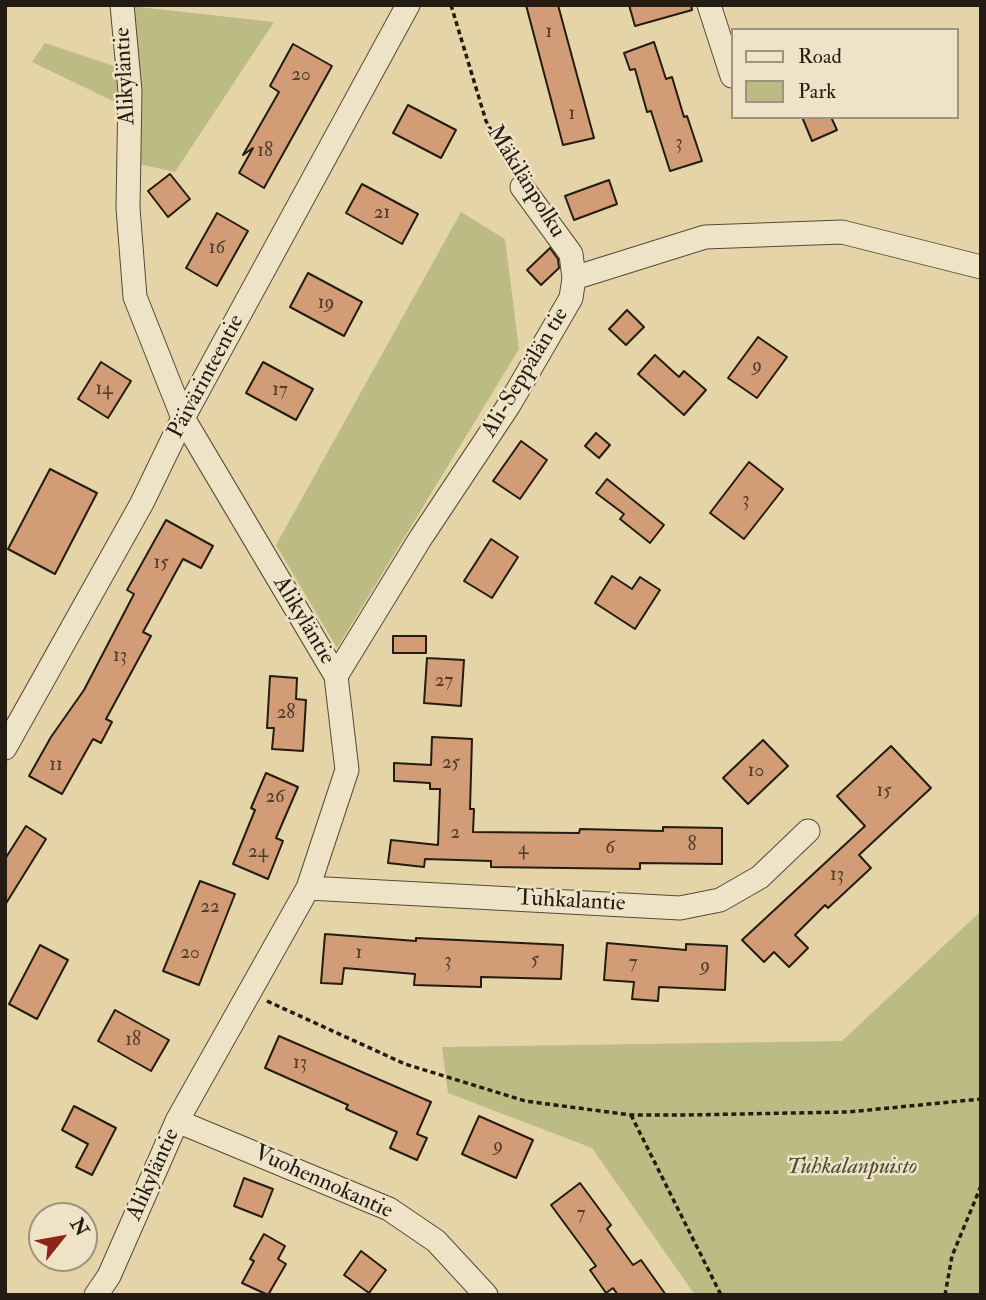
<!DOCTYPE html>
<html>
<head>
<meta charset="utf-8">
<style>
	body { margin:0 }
	#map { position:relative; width:986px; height:1300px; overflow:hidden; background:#e6d4a9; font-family:"IM FELL Double Pica",serif }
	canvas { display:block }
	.frame { position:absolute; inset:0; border:7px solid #241c12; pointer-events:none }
	.legend { position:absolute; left:731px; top:28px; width:228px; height:91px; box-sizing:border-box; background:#efe3c7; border:2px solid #9e937f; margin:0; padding:9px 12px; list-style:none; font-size:21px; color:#241c12 }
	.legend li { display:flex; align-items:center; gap:14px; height:35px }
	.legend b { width:35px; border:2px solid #9e937f }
	.north { position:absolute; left:28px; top:1202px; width:70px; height:70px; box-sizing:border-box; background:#efe3c7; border:2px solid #9e937f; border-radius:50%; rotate:59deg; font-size:19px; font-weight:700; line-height:28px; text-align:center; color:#241c12 }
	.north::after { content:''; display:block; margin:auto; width:24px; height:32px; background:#8f2418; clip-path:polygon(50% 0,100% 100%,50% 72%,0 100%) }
</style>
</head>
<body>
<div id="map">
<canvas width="986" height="1300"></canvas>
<div class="frame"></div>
<ul class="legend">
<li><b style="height:9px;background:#efe3c7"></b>Road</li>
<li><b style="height:19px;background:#bcbb83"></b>Park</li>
</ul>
<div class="north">N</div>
</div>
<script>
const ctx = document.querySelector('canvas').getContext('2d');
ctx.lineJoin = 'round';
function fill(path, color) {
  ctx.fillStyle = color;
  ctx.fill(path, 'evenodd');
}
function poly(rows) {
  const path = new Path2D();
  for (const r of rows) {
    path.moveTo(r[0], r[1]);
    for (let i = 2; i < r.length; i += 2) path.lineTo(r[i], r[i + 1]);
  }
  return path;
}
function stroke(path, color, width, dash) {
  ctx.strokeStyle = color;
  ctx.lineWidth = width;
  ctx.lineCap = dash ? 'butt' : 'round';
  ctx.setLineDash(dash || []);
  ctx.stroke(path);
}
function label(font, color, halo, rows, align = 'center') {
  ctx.font = font + ' "IM FELL Double Pica",serif';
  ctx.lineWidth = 5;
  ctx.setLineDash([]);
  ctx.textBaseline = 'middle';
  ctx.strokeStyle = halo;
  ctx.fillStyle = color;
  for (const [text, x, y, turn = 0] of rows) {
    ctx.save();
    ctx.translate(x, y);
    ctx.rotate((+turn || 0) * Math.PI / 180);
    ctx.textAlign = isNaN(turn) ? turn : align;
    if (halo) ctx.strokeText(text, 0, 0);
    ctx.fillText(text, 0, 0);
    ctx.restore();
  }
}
fill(poly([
	[130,6,274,22,175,172,130,162,119,104,32,62,45,43,135,73],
	[461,212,505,239,519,349,337,648,276,545],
	[981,911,981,1295,695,1295,592,1148,448,1093,442,1047,842,1041]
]), '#bcbb83');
const building = poly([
	[526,5,558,5,594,138,563,145,526,5],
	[629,5,691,5,692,10,635,26,629,5],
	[654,42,666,79,672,77,684,117,687,116,702,161,670,171,651,111,647,112,635,69,630,70,624,53,654,42],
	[293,44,332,66,264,188,239,173,253,148,243,155,279,92,270,86,293,44],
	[408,105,456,130,441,158,393,133,408,105],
	[802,117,831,117,837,130,812,141,802,117],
	[170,174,190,199,168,217,148,191,170,174],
	[609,180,617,204,574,220,565,196,609,180],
	[362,184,418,214,402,244,346,213,362,184],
	[217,213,248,231,217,286,186,268,217,213],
	[550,248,558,259,559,268,541,285,527,270,550,248],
	[308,273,362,302,344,336,290,307,308,273],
	[627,310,644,327,626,345,609,329,627,310],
	[758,337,787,357,757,398,728,378,758,337],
	[655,355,679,377,684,371,706,390,684,415,638,374,655,355],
	[101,362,131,381,108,418,78,399,101,362],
	[263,362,313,389,296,420,246,393,263,362],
	[596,433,610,445,599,458,585,446,596,433],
	[521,441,547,460,520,499,493,481,521,441],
	[749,462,783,489,744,539,710,513,749,462],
	[50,469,97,493,55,574,8,549,50,469],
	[607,479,664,525,650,543,620,519,624,514,596,493,607,479],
	[166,520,213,546,201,568,183,559,143,632,151,636,106,719,112,722,101,743,93,739,62,794,29,776,51,737,84,690,134,594,127,590,166,520],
	[491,539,518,557,492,598,464,581,491,539],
	[612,576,632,589,640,577,660,590,635,629,595,603,612,576],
	[393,636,426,636,426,653,393,653,393,636],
	[427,658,464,660,461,706,424,703,427,658],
	[270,676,297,678,296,699,306,700,303,751,272,749,274,728,267,728,270,676],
	[432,737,472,739,470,809,474,809,473,832,579,833,580,829,663,831,663,827,722,828,722,864,640,863,640,869,491,867,491,861,425,859,424,867,388,863,391,840,438,845,440,789,430,789,430,783,394,781,394,763,431,765,432,737],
	[763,740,788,766,748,804,723,778,763,740],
	[891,746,931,788,859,855,871,868,828,908,825,905,795,935,808,948,789,967,774,952,764,962,742,940,865,826,837,796,891,746],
	[266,773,298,787,276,838,283,841,268,879,233,864,255,810,251,808,266,773],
	[26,826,46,839,5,905,5,859,26,826],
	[200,881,235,894,199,985,163,971,200,881],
	[325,934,416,941,416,938,563,945,561,979,481,977,481,987,414,985,415,974,344,968,342,984,321,983,325,934],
	[607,943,686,950,686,944,727,946,725,990,659,987,658,1001,632,999,634,982,604,980,607,943],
	[40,945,68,960,37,1019,9,1004,40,945],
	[115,1010,169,1040,151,1071,98,1041,115,1010],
	[279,1036,431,1102,417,1134,427,1138,417,1160,390,1148,397,1132,346,1109,348,1105,265,1068,279,1036],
	[74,1106,116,1128,92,1175,76,1167,88,1144,62,1130,74,1106],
	[479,1116,533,1140,516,1178,462,1154,479,1116],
	[244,1178,273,1189,262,1217,234,1206,244,1178],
	[580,1183,611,1225,607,1229,633,1265,641,1260,666,1295,618,1295,613,1288,606,1293,590,1270,596,1266,551,1205,580,1183],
	[264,1234,285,1246,278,1259,286,1264,268,1295,242,1283,254,1261,250,1259,264,1234],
	[361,1251,386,1270,369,1293,344,1275,361,1251]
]);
fill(building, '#d19c76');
stroke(building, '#241c12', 2);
const street = poly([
	[709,5,732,76],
	[574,278,705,237,842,232,981,267],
	[336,676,420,539,509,405,571,298,574,278,571,254,522,187],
	[5,748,142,503,183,418,408,5],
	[308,888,680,908,720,900,760,877,808,831],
	[177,1121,389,1209,436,1241,486,1295],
	[96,1295,109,1276,177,1121,308,888,347,770,336,676,183,418,135,297,128,208,130,91,122,5]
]);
stroke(street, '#544a38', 25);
stroke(poly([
	[451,5,486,121,513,170],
	[267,1001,405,1064,525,1101,631,1115,686,1115,848,1112,981,1099],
	[631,1115,721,1295],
	[945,1295,952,1256,981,1186]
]), '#241c12', 3.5, [5, 3.5]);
stroke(street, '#efe3c7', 23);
label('19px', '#4f3c2b', null, [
	["1",549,33],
	["20",301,76],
	["1",572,115],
	["3",679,144],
	["18",265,152],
	["21",382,214],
	["16",217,249],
	["19",326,304],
	["9",757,367],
	["14",104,390],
	["17",280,391],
	["3",746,501],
	["15",161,564],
	["13",120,657],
	["27",444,682],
	["28",286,714],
	["25",451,764],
	["11",56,766],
	["10",756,772],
	["15",884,792],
	["26",275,798],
	["2",455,834],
	["8",692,846],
	["6",610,849],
	["4",523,850],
	["24",258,853],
	["13",837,876],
	["22",210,908],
	["20",190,954],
	["1",359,954],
	["5",535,961],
	["3",448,962],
	["7",633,964],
	["9",705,967],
	["18",133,1041],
	["13",300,1064],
	["9",498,1147],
	["7",581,1215]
]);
label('23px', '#241c12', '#efe3c7', [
	["Alikyläntie",126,76,-93],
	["Mäkilänpolku",525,182,58],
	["Ali-Seppälän tie",526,373,-59],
	["Päivärinteentie",207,377,-62],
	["Alikyläntie",303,621,59],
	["Tuhkalantie",571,902,3],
	["Alikyläntie",154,1175,-66],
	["Vuohennokantie",323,1183,24]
]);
label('italic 23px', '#524c34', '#efe3c7', [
	["Tuhkalanpuisto",852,1168]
]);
</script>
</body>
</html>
